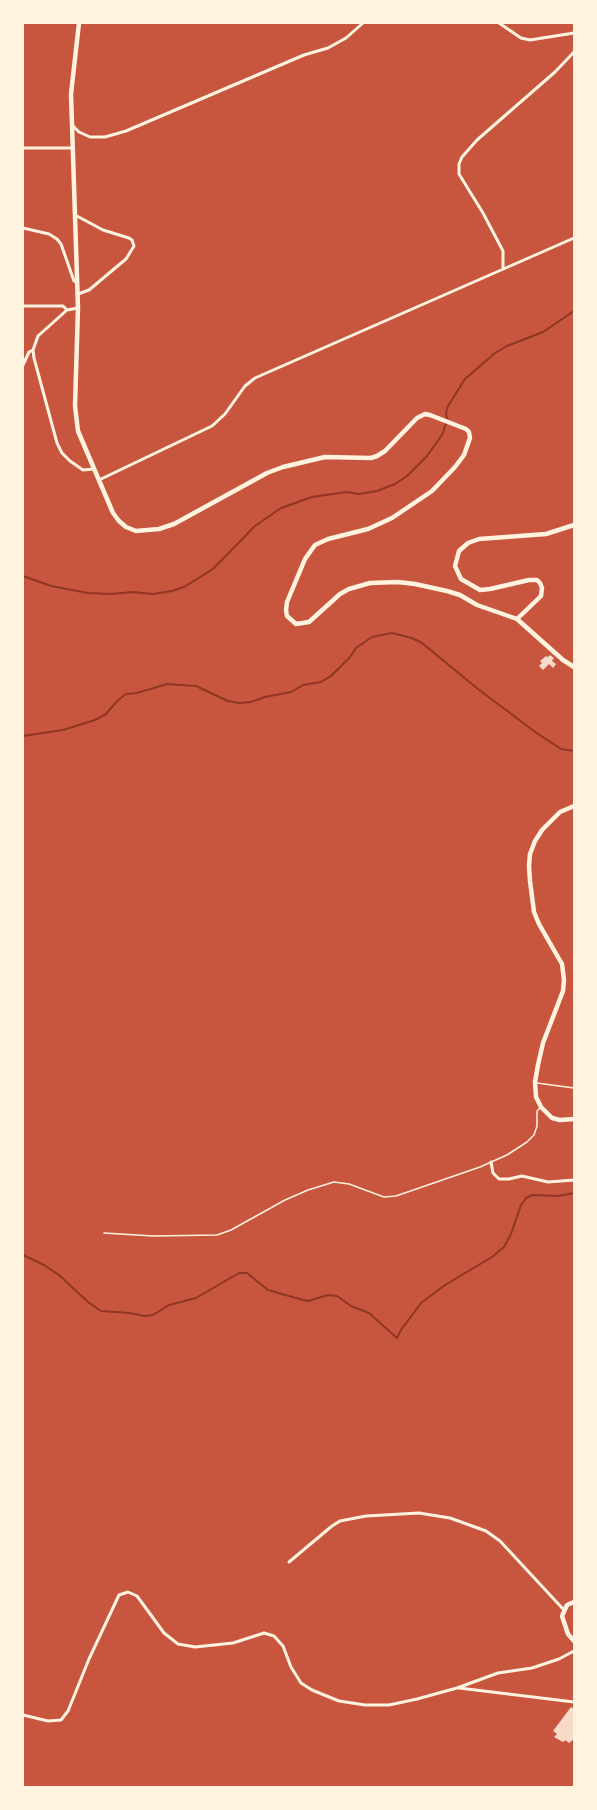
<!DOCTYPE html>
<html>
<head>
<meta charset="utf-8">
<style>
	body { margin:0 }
	#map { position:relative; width:597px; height:1810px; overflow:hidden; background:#c8553d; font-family:Manrope,sans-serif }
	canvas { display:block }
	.frame { position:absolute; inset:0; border:24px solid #fff3e0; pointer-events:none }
</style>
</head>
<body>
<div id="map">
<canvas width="597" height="1810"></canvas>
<div class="frame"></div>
</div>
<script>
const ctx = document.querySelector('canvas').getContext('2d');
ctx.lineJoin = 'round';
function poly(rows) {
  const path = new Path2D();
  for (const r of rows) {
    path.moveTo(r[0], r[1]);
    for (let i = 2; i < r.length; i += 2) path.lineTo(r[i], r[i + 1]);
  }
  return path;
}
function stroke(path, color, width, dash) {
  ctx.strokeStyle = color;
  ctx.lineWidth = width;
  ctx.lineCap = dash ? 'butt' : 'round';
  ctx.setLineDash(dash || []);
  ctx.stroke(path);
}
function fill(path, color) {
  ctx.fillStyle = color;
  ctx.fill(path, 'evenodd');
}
stroke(poly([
	[23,576,51,586,88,593,110,594,133,592,153,594,172,591,184,587,213,569,255,526,281,508,312,497,347,492,359,494,377,491,395,484,407,476,427,456,442,435,447,421,446,413,448,406,465,379,495,353,507,346,543,332,574,311],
	[23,736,63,730,95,720,106,714,118,700,126,694,137,693,167,684,196,686,228,701,239,703,251,702,265,697,291,692,303,685,321,682,331,676,350,657,356,648,372,637,392,633,412,638,422,643,478,689,538,734,561,749,574,751],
	[23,1255,44,1265,59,1275,88,1302,101,1311,130,1313,144,1316,153,1315,169,1305,196,1298,239,1273,247,1273,268,1290,303,1300,308,1301,328,1295,337,1296,351,1306,369,1313,397,1338,401,1330,421,1303,445,1285,492,1257,504,1247,511,1234,521,1205,526,1198,532,1195,558,1196,574,1193]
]), '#8f3625', 2);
fill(poly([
	[550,655,554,658,552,661,556,664,553,668,549,664,543,670,539,666,542,663,540,661,546,656,548,657],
	[571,1707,574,1709,574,1739,569,1743,565,1740,564,1742,561,1741,554,1737,557,1734,553,1731]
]), '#f7dbc8');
stroke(poly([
	[537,1083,574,1088],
	[104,1233,153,1236,217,1235,231,1230,285,1200,308,1190,334,1182,349,1184,384,1197,396,1196,480,1167,507,1155,527,1142,534,1135,537,1126,537,1111,541,1107]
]), '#fff3e0', 1.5);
stroke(poly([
	[499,23,521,38,530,40,574,33],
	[72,125,79,132,90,137,105,137,126,131,304,55,328,48,346,38,363,23],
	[23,148,72,148],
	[75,215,103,230,129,238,132,240,134,246,126,259,89,290,78,294],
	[23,228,49,234,57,239,61,244,74,281,77,282],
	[503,268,503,251,483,213,459,174,459,164,462,157,477,140,555,72,574,52],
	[23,306,63,306,67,310],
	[78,308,67,310,38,336,33,350,34,358,57,443,62,453,70,461,83,470,94,469],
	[23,365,29,352,33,350],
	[99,480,212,426,225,414,245,386,255,378,574,238],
	[491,1162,493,1173,499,1179,509,1179,522,1176,548,1182,574,1180],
	[289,1562,332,1526,340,1521,366,1516,419,1513,450,1518,486,1531,500,1541,564,1610],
	[459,1688,574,1702],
	[23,1715,48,1721,61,1720,68,1711,89,1659,119,1595,128,1592,137,1596,164,1633,178,1644,195,1647,233,1643,264,1633,274,1636,283,1646,291,1667,301,1683,312,1690,339,1701,365,1705,389,1705,417,1699,457,1688,498,1673,532,1668,559,1659,574,1651]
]), '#fff3e0', 3);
stroke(poly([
	[79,23,71,94,78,308,75,406,78,431,113,513,119,521,126,527,136,531,159,529,174,524,267,473,283,467,325,457,371,458,377,456,385,451,417,418,425,414,430,415,466,429,469,432,470,438,464,455,455,467,432,491,392,518,368,529,328,539,315,545,305,559,287,602,286,610,287,616,296,624,309,622,340,594,349,589,370,583,398,582,415,584,447,591,460,595,477,605,517,619,563,660,574,667],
	[517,619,541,596,542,588,540,583,537,580,529,580,490,589,480,590,461,579,455,566,459,551,468,543,479,539,546,534,574,525],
	[574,806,560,812,542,830,535,841,530,854,529,866,530,881,534,912,539,924,562,964,564,980,563,991,543,1043,538,1065,535,1082,536,1097,541,1107,552,1118,560,1120,574,1119],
	[574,1602,567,1605,562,1616,568,1634,574,1641]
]), '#fff3e0', 4.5);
</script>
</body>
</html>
